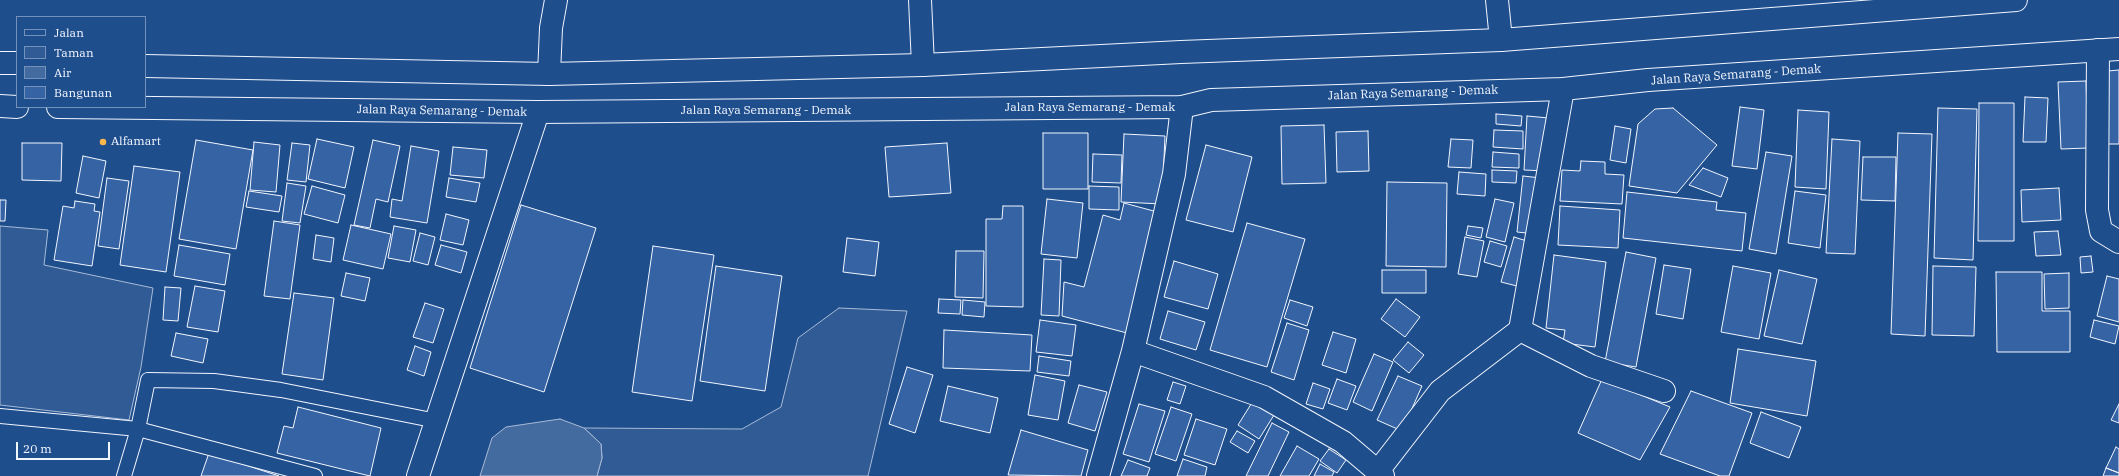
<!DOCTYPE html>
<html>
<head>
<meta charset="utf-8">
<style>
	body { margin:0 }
	#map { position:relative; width:2119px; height:476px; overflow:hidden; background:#1f4e8c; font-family:"IBM Plex Serif",serif }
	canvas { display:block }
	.legend { position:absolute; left:16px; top:16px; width:130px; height:92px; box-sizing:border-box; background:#1f4e8c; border:1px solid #7391ba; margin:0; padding:5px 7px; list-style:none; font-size:12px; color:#f2f6ff }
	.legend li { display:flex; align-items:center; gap:8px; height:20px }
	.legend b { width:20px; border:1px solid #7391ba }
	.scale { position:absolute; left:16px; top:442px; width:94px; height:18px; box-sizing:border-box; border:2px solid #f2f6ff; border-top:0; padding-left:5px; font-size:12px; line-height:14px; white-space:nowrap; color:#f2f6ff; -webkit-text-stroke:3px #1f4e8c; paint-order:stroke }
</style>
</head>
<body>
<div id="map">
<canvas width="2119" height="476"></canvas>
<ul class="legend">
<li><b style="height:5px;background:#1f4e8c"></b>Jalan</li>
<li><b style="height:11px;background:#305b95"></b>Taman</li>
<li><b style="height:11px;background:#446ba0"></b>Air</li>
<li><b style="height:11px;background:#3563a3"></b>Bangunan</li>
</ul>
<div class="scale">20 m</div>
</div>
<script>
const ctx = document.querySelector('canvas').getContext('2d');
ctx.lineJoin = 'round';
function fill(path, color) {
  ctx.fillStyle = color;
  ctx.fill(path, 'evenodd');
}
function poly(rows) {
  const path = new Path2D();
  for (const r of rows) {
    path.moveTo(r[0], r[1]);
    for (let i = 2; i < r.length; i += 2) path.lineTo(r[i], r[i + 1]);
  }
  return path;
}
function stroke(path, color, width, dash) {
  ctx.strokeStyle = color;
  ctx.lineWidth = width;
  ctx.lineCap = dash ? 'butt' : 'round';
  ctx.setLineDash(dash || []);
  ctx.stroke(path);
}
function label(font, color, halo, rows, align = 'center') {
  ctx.font = font + ' "IBM Plex Serif",serif';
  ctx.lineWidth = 3;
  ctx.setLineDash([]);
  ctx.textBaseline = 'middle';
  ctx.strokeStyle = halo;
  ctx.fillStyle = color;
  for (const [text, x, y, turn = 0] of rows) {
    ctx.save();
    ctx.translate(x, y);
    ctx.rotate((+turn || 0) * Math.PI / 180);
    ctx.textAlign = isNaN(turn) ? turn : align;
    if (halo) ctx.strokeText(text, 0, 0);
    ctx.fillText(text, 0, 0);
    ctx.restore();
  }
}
const green = poly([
	[0,226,48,230,44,265,153,288,141,367,129,420,0,405,0,226],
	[839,308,907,311,868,476,597,476,602,458,601,444,584,428,742,429,781,407,798,338,839,308]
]);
fill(green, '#305b95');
stroke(green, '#a8bbd7', 1);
const water = poly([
	[560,419,584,428,601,444,602,458,597,476,480,476,492,438,506,427,560,419]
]);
fill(water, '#446ba0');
stroke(water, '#a8bbd7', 1);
const building = poly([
	[2119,70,2119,144,2108,144,2108,71,2119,70],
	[2086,81,2088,148,2061,149,2058,82,2086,81],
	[2025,97,2048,98,2046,142,2023,142,2025,97],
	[1979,103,2014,103,2014,241,1978,241,1979,103],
	[1740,107,1764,110,1757,169,1732,166,1740,107],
	[1673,108,1717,145,1677,193,1629,186,1638,124,1655,109,1673,108],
	[1938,108,1977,109,1973,260,1934,258,1938,108],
	[1798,110,1829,112,1826,189,1795,187,1798,110],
	[1496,114,1522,116,1521,126,1496,124,1496,114],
	[1527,116,1549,118,1546,171,1524,170,1527,116],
	[1324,125,1326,183,1282,184,1281,126,1324,125],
	[1615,126,1631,129,1626,163,1610,160,1615,126],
	[1494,130,1523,131,1523,149,1493,147,1494,130],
	[1368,131,1369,171,1337,172,1336,132,1368,131],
	[1043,133,1088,133,1088,189,1043,189,1043,133],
	[1898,133,1932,134,1925,336,1891,334,1898,133],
	[1124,134,1165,136,1162,204,1121,202,1124,134],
	[317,139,354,147,345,188,308,179,317,139],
	[1451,139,1473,140,1471,168,1448,167,1451,139],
	[1832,139,1860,141,1855,254,1826,253,1832,139],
	[196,140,253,150,236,249,179,239,196,140],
	[373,140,400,146,388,202,376,199,370,228,354,225,373,140],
	[254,142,280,145,276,192,250,190,254,142],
	[22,143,62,143,61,181,22,180,22,143],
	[292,143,310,145,306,182,287,180,292,143],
	[947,143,951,193,889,197,885,147,947,143],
	[1206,145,1252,157,1233,232,1186,220,1206,145],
	[411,146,439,151,427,223,390,217,392,199,402,201,411,146],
	[453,147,487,150,484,178,450,175,453,147],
	[1493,152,1519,154,1519,168,1492,167,1493,152],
	[1766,152,1792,156,1776,254,1749,249,1766,152],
	[1093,154,1122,155,1121,183,1092,182,1093,154],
	[83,156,106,161,99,198,76,193,83,156],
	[1863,157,1896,157,1895,201,1861,200,1863,157],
	[1581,161,1605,162,1605,174,1624,175,1622,204,1560,201,1562,170,1580,171,1581,161],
	[134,166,180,172,166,272,120,265,134,166],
	[1703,168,1728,178,1721,197,1689,185,1703,168],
	[1492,170,1517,171,1516,183,1492,182,1492,170],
	[1459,172,1486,174,1485,196,1457,194,1459,172],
	[1523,176,1541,178,1536,234,1517,232,1523,176],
	[107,178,129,181,119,249,98,246,107,178],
	[449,178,480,183,476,202,446,197,449,178],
	[1387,182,1447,183,1446,267,1386,266,1387,182],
	[287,183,306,186,300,223,282,221,287,183],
	[312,186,345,195,338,223,304,214,312,186],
	[1089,186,1119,187,1119,210,1089,209,1089,186],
	[2059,188,2061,220,2022,222,2021,190,2059,188],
	[249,191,282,196,279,212,246,207,249,191],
	[1795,191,1826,195,1820,248,1788,243,1795,191],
	[1627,192,1717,202,1716,210,1746,213,1742,251,1623,238,1627,192],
	[1047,199,1083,203,1077,258,1041,254,1047,199],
	[1495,199,1514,203,1505,242,1486,237,1495,199],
	[0,200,6,200,5,221,0,221,0,200],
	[75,201,95,204,94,211,100,212,92,266,54,260,63,206,74,208,75,201],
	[1124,203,1161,213,1127,333,1062,316,1064,282,1084,287,1103,215,1120,220,1124,203],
	[521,205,596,228,544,392,470,368,521,205],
	[1003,206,1023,206,1023,307,986,306,986,219,1002,219,1003,206],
	[1560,206,1620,210,1618,248,1558,245,1560,206],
	[446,214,469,220,463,245,440,240,446,214],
	[274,221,300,225,290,299,264,296,274,221],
	[1247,223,1305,239,1267,367,1210,350,1247,223],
	[351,225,391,234,383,269,343,260,351,225],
	[394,226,416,230,410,262,388,258,394,226],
	[1468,226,1483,228,1481,238,1466,235,1468,226],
	[2058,231,2061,255,2036,256,2034,232,2058,231],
	[420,233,435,237,428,265,413,261,420,233],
	[316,235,334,238,331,262,313,259,316,235],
	[1465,237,1484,241,1477,277,1458,274,1465,237],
	[1514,237,1530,242,1517,286,1501,282,1514,237],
	[847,238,879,242,875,276,843,272,847,238],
	[1490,241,1507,246,1501,267,1484,262,1490,241],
	[179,245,230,254,225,285,174,276,179,245],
	[441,245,467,252,461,273,435,265,441,245],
	[653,246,714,255,692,401,632,392,653,246],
	[956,251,984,251,983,298,955,297,956,251],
	[1626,252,1656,258,1636,367,1605,362,1626,252],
	[1554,255,1606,262,1595,347,1563,343,1565,330,1546,328,1554,255],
	[2091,256,2093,272,2081,273,2080,257,2091,256],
	[1044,259,1061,260,1059,316,1041,315,1044,259],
	[1174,261,1218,274,1208,309,1164,297,1174,261],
	[1664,265,1691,269,1683,319,1656,314,1664,265],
	[716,266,782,276,765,391,700,381,716,266],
	[1733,266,1771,273,1759,339,1721,332,1733,266],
	[1933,266,1976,267,1974,336,1932,335,1933,266],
	[1382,270,1426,270,1426,293,1382,293,1382,270],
	[1779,270,1817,279,1802,344,1764,336,1779,270],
	[1996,272,2042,272,2042,311,2070,311,2070,352,1997,352,1996,272],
	[346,273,370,278,365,301,341,296,346,273],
	[2069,273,2069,308,2045,309,2044,274,2069,273],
	[2107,276,2119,279,2119,322,2097,316,2107,276],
	[195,286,225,291,218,332,187,327,195,286],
	[165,287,181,288,178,321,163,320,165,287],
	[294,293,334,298,323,380,282,374,294,293],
	[939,299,961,300,960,314,938,313,939,299],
	[1396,299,1420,317,1405,337,1381,319,1396,299],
	[963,300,985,302,984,317,962,315,963,300],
	[1290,300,1313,307,1307,326,1284,318,1290,300],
	[425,303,444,309,433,343,413,337,425,303],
	[1168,311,1205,322,1196,350,1160,339,1168,311],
	[1040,320,1076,325,1072,356,1036,352,1040,320],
	[2094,320,2119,326,2115,344,2090,337,2094,320],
	[1287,323,1309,330,1294,380,1271,372,1287,323],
	[944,330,1032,335,1030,371,943,368,944,330],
	[1333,332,1356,339,1346,373,1322,365,1333,332],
	[176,333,208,339,203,363,171,356,176,333],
	[1408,342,1424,355,1409,373,1393,360,1408,342],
	[415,346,431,352,424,376,407,370,415,346],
	[1738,349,1816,361,1807,416,1730,403,1738,349],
	[1374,354,1393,362,1372,411,1353,402,1374,354],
	[1039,356,1071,361,1069,376,1037,372,1039,356],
	[907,367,933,375,915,433,889,424,907,367],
	[1035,375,1065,381,1058,420,1028,415,1035,375],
	[1398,376,1422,386,1402,431,1377,420,1398,376],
	[1337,379,1356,386,1347,410,1328,403,1337,379],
	[1602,379,1670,407,1640,460,1578,433,1602,379],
	[1173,382,1186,386,1180,404,1167,400,1173,382],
	[1313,383,1330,389,1323,409,1306,404,1313,383],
	[1079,385,1107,392,1095,431,1068,423,1079,385],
	[948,386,998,398,990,433,940,421,948,386],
	[1691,391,1752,413,1729,476,1720,476,1660,454,1691,391],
	[1253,401,1274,415,1259,439,1238,425,1253,401],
	[1139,404,1165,411,1149,462,1123,454,1139,404],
	[2119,404,2119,423,2111,420,2119,404],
	[298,407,381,428,370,476,277,453,284,426,293,428,298,407],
	[1171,407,1192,414,1176,461,1155,454,1171,407],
	[1761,412,1801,427,1789,458,1750,443,1761,412],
	[1196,419,1227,429,1215,465,1184,455,1196,419],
	[1272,423,1289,432,1268,476,1246,476,1272,423],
	[1021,430,1088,450,1081,476,1008,475,1021,430],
	[1237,431,1255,441,1248,453,1230,442,1237,431],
	[1297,446,1319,459,1309,476,1280,476,1297,446],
	[2116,447,2119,449,2119,473,2106,468,2116,447],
	[1329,449,1346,460,1337,473,1320,461,1329,449],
	[209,453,279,476,201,476,209,453],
	[1183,459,1207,467,1205,476,1177,476,1183,459],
	[1128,460,1150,468,1147,476,1121,476,1128,460],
	[1320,464,1334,472,1332,476,1314,476,1320,464],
	[2106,468,2119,473,2119,476,2103,476,2106,468]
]);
fill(building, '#3563a3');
stroke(building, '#f2f6ff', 1);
const service = poly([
	[0,416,138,429,315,476],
	[124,476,138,429,148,380,214,381,281,390,437,421]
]);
const minor = poly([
	[920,0,923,65],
	[1497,0,1501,40],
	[2098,50,2097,210,2101,231,2119,242],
	[549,74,551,28,556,0],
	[1563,89,1520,330,1591,366,1664,391],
	[1133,351,1264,397,1343,442,1383,476],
	[1378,471,1440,391,1520,330],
	[1098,476,1133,351,1174,174,1182,107]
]);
const secondary = poly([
	[418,476,538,112]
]);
const trunk = poly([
	[0,63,17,63],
	[145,66,549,74,923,65,1181,52,1501,40,2016,0],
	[0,106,17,107],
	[58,107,538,112,1182,107,1211,100,1563,89,1648,80,2119,49]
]);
stroke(service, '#f2f6ff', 16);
stroke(minor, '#f2f6ff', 24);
stroke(secondary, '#f2f6ff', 24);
stroke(trunk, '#f2f6ff', 24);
stroke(service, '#1f4e8c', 14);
stroke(minor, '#1f4e8c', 22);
stroke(secondary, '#1f4e8c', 22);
stroke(trunk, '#1f4e8c', 22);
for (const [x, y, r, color] of [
	[103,142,4,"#ffb74d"]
]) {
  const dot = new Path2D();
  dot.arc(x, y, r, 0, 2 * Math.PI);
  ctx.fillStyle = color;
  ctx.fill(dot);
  stroke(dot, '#1f4e8c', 1.5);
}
label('12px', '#f2f6ff', '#1f4e8c', [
	["Jalan Raya Semarang - Demak",1736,75,-4],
	["Jalan Raya Semarang - Demak",1413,93,-2],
	["Jalan Raya Semarang - Demak",1090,108],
	["Jalan Raya Semarang - Demak",442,111,1],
	["Jalan Raya Semarang - Demak",766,111]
]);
label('12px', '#f2f6ff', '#1f4e8c', [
	["Alfamart",111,142]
], 'left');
</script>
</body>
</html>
